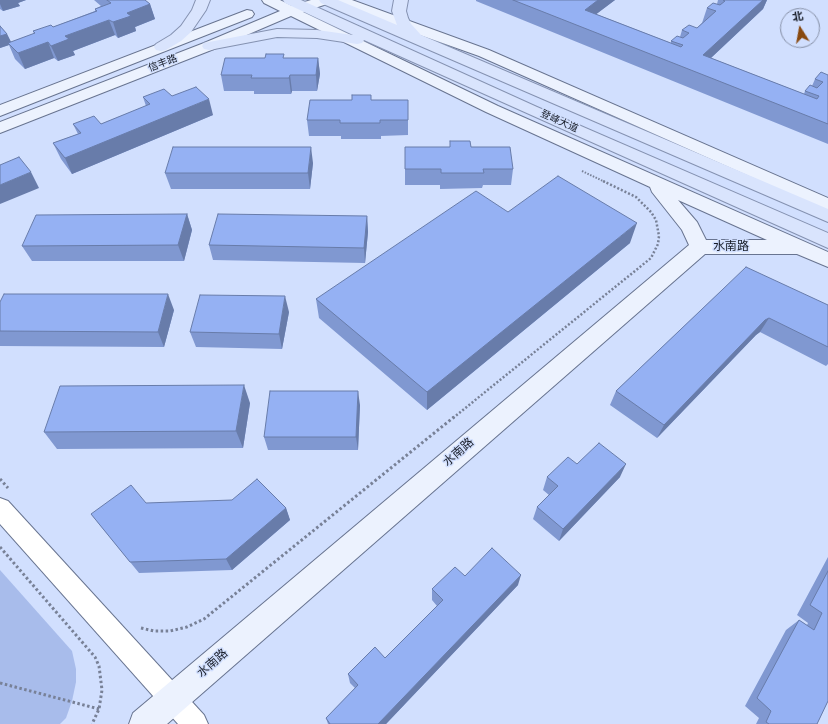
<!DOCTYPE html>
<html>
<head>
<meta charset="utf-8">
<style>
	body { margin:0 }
	#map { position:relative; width:828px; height:724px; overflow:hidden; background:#d1dffe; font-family:"Source Sans 3","Noto Sans SC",sans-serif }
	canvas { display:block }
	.north { position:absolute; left:780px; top:8px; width:40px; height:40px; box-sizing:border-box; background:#d1dffe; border:1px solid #8791a8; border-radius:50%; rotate:349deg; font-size:11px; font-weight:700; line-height:16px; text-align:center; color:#171c27 }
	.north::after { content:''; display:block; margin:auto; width:14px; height:18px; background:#88490f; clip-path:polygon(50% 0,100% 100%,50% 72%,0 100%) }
</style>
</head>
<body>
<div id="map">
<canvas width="828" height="724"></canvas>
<div class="north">北</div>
</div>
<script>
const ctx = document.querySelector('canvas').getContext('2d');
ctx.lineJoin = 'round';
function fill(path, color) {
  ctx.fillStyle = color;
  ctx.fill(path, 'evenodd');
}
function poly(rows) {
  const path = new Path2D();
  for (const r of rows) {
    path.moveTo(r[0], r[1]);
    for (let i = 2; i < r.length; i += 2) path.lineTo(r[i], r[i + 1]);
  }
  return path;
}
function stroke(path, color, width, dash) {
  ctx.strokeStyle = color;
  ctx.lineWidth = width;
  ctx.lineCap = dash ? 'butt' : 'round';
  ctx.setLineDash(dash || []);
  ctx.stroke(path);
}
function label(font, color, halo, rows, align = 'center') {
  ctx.font = font + ' "Source Sans 3","Noto Sans SC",sans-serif';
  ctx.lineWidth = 3;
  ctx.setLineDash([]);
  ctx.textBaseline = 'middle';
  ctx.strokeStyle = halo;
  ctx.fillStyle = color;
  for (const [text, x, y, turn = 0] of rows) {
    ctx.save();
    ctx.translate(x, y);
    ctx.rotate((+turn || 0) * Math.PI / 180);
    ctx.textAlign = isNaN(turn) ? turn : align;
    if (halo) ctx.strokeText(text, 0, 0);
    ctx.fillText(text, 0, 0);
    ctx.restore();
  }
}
fill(poly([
	[0,570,72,651,76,669,76,682,72,701,66,718,60,724,0,724]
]), '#a8bceb');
const street = poly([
	[0,498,8,501,204,715,208,724,178,724,0,524,0,498]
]);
const secondary = poly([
	[262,0,280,0,292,6,311,0,332,0,330,3,303,12,498,106,828,252,828,267,797,254,705,254,167,724,129,724,133,713,689,245,682,230,652,192,650,187,486,112,291,16,214,49,0,133,0,122,204,43,280,11,264,3,262,0],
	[678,200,767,240,706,240,697,222,678,200],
	[334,0,352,0,489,50,828,198,828,211,479,56,350,10,336,3,334,0],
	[247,10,252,11,254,14,252,17,0,116,0,105,247,10]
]);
const primary = poly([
	[196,0,210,0,206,10,191,32,181,41,166,50,161,51,156,50,154,47,156,44,171,35,181,26,192,10,196,0],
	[283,0,301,0,537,107,828,233,828,248,364,40,362,43,357,44,317,38,277,37,209,50,204,49,202,46,204,43,209,42,277,29,317,30,353,35,285,3,283,0],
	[319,0,338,0,397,25,392,11,394,0,408,0,406,11,408,18,411,24,421,35,828,209,828,222,411,42,321,3,319,0]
]);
stroke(street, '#687490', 2);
stroke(secondary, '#687490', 2);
stroke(primary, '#8592b1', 2);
stroke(poly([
	[582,171,605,182]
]), '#788197', 2, [1.5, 1.5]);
stroke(poly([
	[453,418,651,258,658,244,659,236,656,220,651,212,636,197,603,181]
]), '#788197', 2.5, [2, 2]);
stroke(poly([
	[0,479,8,488],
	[0,547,95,657,99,666,102,690,99,709,92,724],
	[141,628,154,631,170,631,187,627,204,619,454,417],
	[0,683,99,709]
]), '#788197', 3, [2.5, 2.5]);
fill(street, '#fff');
fill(secondary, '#ecf2fe');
fill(primary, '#d9e4fd');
fill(poly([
	[0,0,26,0,18,3,20,6,3,11,0,9],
	[94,0,145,0,150,4,155,19,135,27,136,31,118,38,115,35,73,51,75,55,58,61,54,58,25,69,15,59,9,45,0,48,0,26,7,34,11,42,34,34,33,31,53,27,95,11,95,9,101,6],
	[476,0,615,0,596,14,671,43,671,41,680,37,682,30,697,28,702,23,707,8,717,4,718,0,767,0,763,9,711,58,804,94,805,91,812,86,815,79,828,75,828,144,476,1],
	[285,58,318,58,320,74,317,91,292,91,291,94,254,94,254,91,224,91,221,75],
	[172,96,213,115,72,174,61,159,53,143,78,134,73,124,101,124,146,106,143,97],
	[372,100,408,100,408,135,381,136,381,139,341,139,341,136,309,136,307,120],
	[450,141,471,147,513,169,511,185,483,185,482,188,440,189,440,185,405,185,405,147,450,147],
	[313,163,310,189,171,189,165,173],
	[508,212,630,243,427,410,319,318,316,299],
	[187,214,192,230,184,261,32,261,22,246],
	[367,216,368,232,365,263,213,260,209,245],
	[722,290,828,305,828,364,826,366,760,332,756,335,657,438,610,405,616,391],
	[0,302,174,310,164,347,0,346],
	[289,312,282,349,196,347,190,332],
	[250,403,243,448,57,449,44,432],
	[360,405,358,450,268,450,264,437],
	[577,464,620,477,559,541,533,519,537,507,549,495,543,490,547,477],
	[146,503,286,508,290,520,232,570,139,573,91,514],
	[828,557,828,701,817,724,756,724,759,718,745,706,786,630,799,620,807,625,808,623,797,615],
	[465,576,518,585,386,724,328,724,326,718,355,688,350,683,348,674,385,658,437,606,432,600,432,589]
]), '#8098d1');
fill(poly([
	[0,0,26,0,18,3,20,6,3,11,0,4],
	[598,0,615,0,582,25,585,10],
	[763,0,767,0,763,9,697,71,703,55],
	[150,4,155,19,135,27,136,31,118,38,113,22,127,13],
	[109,20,115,35,73,51,75,55,58,61,51,46,65,36],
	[7,34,12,44,8,43,9,45,0,48,0,36],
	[48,42,54,58,25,69,18,53],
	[318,58,320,74,317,91,316,75],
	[290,75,292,91,291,94,289,78],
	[209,99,213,115,72,174,65,158],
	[311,147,313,163,310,189,308,173],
	[31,172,39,188,0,204,0,185],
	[187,214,192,230,184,261,178,245],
	[367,216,368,232,365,263,364,248],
	[637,223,630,243,427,410,427,392],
	[168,294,174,310,164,347,158,332],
	[285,296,289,312,282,349,279,334],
	[769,318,760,332,756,335,657,438,664,425,765,320],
	[244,385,250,403,243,448,236,431],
	[358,391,360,405,358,450,356,437],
	[626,464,620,477,559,541,563,529],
	[286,508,290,520,232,570,226,559],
	[521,575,518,585,386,724,378,724]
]), '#687caa');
const building = poly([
	[107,0,145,0,150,4,127,13,131,16,113,22,109,20,65,36,69,39,51,46,48,42,18,53,8,43,35,33,33,31,51,25,53,27,97,11,95,9,111,3,107,0],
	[513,0,598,0,585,10,681,47,683,45,671,41,677,36,683,38,689,33,682,30,689,25,697,28,716,11,707,8,713,3,720,5,725,1,723,0,763,0,703,55,817,99,819,96,805,91,810,85,817,88,823,82,815,79,821,72,828,75,828,124,513,0],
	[0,26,7,34,0,36,0,26],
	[266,54,284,54,283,58,318,58,316,75,290,75,289,78,251,78,252,75,221,75,225,58,265,58,266,54],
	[196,87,209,99,65,158,53,143,81,133,73,124,94,116,101,124,150,104,143,97,164,89,172,96,196,87],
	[352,95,371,95,371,100,408,100,408,120,380,120,380,123,340,123,340,120,307,120,310,100,352,100,352,95],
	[450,141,470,141,471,147,510,147,513,169,483,169,484,173,441,173,441,169,405,169,405,147,450,147,450,141],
	[173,147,311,147,308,173,165,173,173,147],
	[19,157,31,172,0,185,0,165,19,157],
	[558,176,637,223,427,392,316,299,476,191,508,212,558,176],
	[187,214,178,245,22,246,36,215,187,214],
	[218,214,367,216,364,248,209,245,218,214],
	[746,267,828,305,828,347,769,318,765,320,664,425,616,391,722,290,746,267],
	[4,294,168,294,158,332,0,331,0,302,4,294],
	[200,295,285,296,279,334,190,332,200,295],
	[244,385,236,431,44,432,60,386,244,385],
	[270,391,358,391,356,437,264,437,270,391],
	[599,443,626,464,563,529,537,507,558,486,547,477,568,457,577,464,599,443],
	[257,479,286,508,226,559,130,562,91,514,131,485,146,503,232,500,257,479],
	[492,548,521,575,378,724,330,724,326,718,358,685,348,674,375,647,385,658,443,600,432,589,455,567,465,576,492,548],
	[828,571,828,701,817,724,769,724,766,722,771,711,757,698,799,620,814,630,822,613,810,605,828,571]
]);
fill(building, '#95b1f3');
stroke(building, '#687caa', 1);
label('10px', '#171c27', '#d1dffe', [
	["信丰路",163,64,-21],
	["登峰大道",559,122,24]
]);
label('12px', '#171c27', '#d1dffe', [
	["水南路",731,247],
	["水南路",459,453,-41],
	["水南路",213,664,-41]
]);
</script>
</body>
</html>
